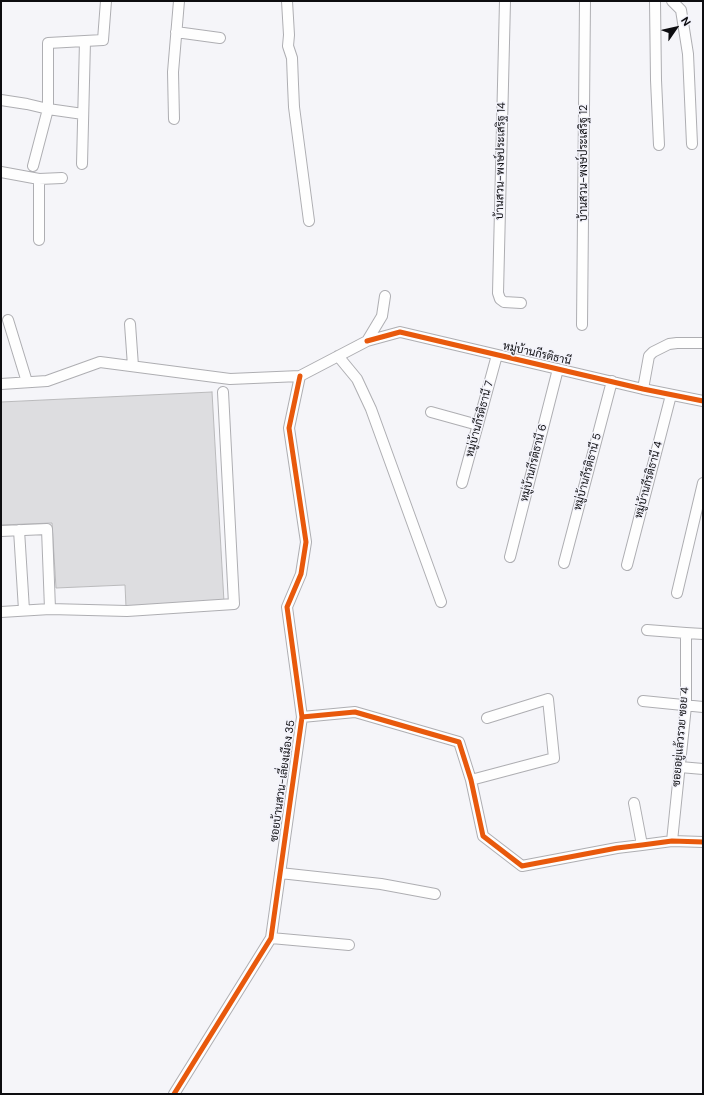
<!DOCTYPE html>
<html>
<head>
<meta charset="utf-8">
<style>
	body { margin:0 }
	#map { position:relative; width:704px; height:1095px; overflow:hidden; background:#f5f5f9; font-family:"DM Sans",sans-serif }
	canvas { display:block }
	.frame { position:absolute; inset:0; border:2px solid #0d0d10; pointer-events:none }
	.north { position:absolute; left:656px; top:8px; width:40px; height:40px; -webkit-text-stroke:3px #f3f3fb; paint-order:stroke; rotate:56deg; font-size:11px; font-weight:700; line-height:16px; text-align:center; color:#0d0d10 }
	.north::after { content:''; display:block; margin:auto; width:14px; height:18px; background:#0d0d10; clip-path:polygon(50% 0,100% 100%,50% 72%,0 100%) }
</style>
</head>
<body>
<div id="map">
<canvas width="704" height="1095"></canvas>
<div class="frame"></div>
<div class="north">N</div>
</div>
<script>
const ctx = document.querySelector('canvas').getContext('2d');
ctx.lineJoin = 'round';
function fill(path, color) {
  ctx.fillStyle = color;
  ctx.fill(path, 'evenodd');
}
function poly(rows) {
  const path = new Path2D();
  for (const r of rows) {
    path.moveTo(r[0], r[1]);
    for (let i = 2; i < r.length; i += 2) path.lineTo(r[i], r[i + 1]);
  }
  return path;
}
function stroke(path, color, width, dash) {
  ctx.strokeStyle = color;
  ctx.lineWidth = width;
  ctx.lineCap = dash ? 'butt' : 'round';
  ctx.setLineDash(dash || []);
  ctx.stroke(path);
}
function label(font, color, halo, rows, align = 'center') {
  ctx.font = font + ' "DM Sans",Sarabun,sans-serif';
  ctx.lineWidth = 3;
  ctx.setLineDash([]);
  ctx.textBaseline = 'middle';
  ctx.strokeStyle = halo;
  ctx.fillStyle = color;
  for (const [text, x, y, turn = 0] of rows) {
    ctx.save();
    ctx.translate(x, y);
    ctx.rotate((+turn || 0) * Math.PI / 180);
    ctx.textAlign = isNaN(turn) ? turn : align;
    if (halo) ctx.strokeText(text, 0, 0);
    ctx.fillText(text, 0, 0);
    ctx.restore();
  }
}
const building = poly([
	[212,392,224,602,126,607,125,585,56,588,52,523,1,525,1,402,212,392]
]);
fill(building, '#dddde0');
stroke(building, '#bababc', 1);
const minor = poly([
	[287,1,289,35,288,46,292,58,293,84,294,107,309,221],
	[505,1,498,293,500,299,504,302,521,303],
	[655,1,656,80,659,145],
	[672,1,681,10,688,54,692,144],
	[176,32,220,38],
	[1,100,27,104,48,109,83,114],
	[174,119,173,72,179,1],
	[82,164,85,41],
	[33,166,48,109,48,43,103,40,106,1],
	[1,172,39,179,62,178],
	[39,179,39,240],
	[8,320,27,382],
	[130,324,133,366],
	[582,325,585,1],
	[367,341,400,332,643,389,703,401],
	[338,356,357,379,371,409,441,602],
	[1,384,47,381,100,362,230,379,300,376,367,341,382,316,385,296],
	[643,389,649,356,653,352,669,344,677,343,703,343],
	[431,412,478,425],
	[462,483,497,355],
	[19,530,24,610],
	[1,531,47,529,50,609],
	[510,557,558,369],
	[564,563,612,381],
	[627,565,671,395],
	[677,593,703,483],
	[1,612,50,609,127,611,234,604,223,392],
	[647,630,686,633,703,634],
	[643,701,703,707],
	[302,717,355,712,459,742,471,780,483,836,522,866,617,848,642,845,672,841,703,842],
	[680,767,703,769],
	[471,780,554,758,548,699,487,718],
	[634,803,642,845],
	[672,841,686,706,686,633],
	[280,873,381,884,435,894],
	[271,938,349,945],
	[174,1094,271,938,302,717,287,607,301,574,306,542,289,428,300,376]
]);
stroke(minor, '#aeaeb2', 12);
stroke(minor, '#fefefe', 10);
stroke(poly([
	[367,341,400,332,643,389,703,401],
	[302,717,355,712,459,742,471,780,483,836,522,866,617,848,642,845,672,841,703,842],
	[174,1094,271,938,302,717,287,607,301,574,306,542,289,428,300,376]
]), '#e8590c', 5);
label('11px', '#0d0d10', '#f3f3fb', [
	["บ้านสวน-พงษ์ประเสริฐ 14",501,161,-89],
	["บ้านสวน-พงษ์ประเสริฐ 12",584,163,-90],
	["หมู่บ้านกีรติธานี",537,354,13],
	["หมู่บ้านกีรติธานี 7",480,419,-75],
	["หมู่บ้านกีรติธานี 6",534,463,-76],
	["หมู่บ้านกีรติธานี 5",588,472,-75],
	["หมู่บ้านกีรติธานี 4",649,480,-75],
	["ซอยอยู่แล้วรวย ซอย 4",681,737,-85],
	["ซอยบ้านสวน-เลี่ยงเมือง 35",283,781,-82]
]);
</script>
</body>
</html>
